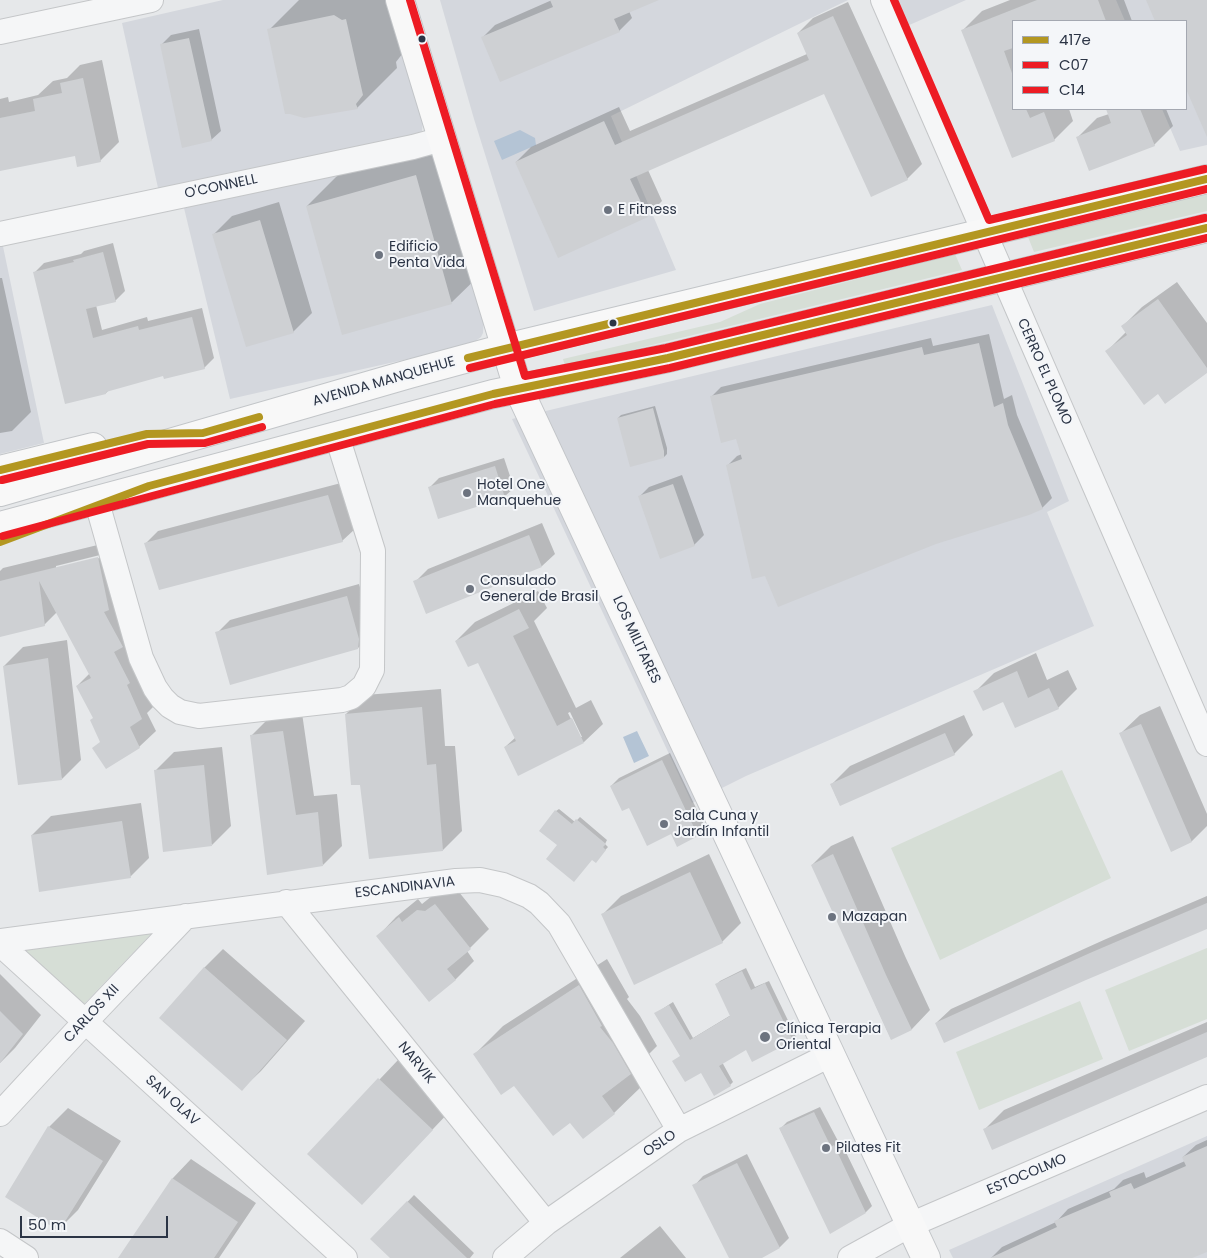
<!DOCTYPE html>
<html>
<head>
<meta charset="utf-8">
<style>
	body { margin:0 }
	#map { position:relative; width:1207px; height:1258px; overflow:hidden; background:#e6e8ea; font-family:Poppins,sans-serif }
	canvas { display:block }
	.legend { position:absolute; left:1012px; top:20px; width:175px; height:90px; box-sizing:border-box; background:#f4f6f9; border:1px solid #a4a8b1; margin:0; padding:6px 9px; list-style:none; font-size:15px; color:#2b3445 }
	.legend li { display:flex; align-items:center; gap:10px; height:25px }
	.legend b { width:25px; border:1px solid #a4a8b1 }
	.scale { position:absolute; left:20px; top:1216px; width:148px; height:22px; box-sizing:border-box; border:2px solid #2b3445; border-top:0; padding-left:6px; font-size:15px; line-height:18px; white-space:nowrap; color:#2b3445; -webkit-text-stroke:4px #f4f6f9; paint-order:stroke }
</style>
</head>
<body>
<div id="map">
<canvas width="1207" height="1258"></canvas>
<ul class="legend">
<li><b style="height:6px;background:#b39721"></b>417e</li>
<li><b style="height:6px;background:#ed1c24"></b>C07</li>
<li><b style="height:6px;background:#ed1c24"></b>C14</li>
</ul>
<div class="scale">50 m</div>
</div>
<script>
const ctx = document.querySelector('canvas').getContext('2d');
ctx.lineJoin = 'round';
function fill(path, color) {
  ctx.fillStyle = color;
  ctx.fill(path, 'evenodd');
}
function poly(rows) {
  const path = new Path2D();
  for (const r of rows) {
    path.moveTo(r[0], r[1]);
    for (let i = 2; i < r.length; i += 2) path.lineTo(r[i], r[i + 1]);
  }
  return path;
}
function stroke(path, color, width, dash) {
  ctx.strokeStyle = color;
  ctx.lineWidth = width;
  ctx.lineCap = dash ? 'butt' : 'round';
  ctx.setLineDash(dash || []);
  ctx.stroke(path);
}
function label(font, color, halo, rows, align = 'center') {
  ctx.font = font + ' Poppins,sans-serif';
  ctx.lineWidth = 4;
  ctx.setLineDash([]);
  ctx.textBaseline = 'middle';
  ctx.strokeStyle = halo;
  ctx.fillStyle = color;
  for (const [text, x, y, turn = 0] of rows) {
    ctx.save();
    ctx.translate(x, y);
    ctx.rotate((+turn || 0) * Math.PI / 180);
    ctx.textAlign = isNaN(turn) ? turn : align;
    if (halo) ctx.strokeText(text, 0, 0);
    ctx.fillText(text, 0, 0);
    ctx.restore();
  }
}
fill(poly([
	[223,0,387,0,423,120,422,131,415,135,158,188,122,23],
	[440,0,848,0,611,116,676,270,534,311,474,119],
	[873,0,966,0,889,34],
	[1116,0,1207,0,1207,145,1180,151,1162,109,1186,109,1186,21,1125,21],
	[422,154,430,155,434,158,484,318,483,333,481,337,470,345,230,399,184,208],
	[0,232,44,443,0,454],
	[992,305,1069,501,1047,512,1094,626,746,776,692,803,512,419],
	[1207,1136,1207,1258,953,1258,949,1250]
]), '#d4d7dd');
fill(poly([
	[1207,194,1207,211,1034,252,1028,237],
	[955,254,962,270,565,366,563,359,720,322,760,304],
	[1062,770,1111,878,940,960,891,848],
	[153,932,84,1004,21,951],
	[1207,948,1207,1019,1129,1051,1105,990],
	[1080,1001,1103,1059,979,1110,956,1052]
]), '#d6ded6');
fill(poly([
	[520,130,535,138,536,145,502,160,494,141],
	[637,731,649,756,634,763,623,737]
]), '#b4c4d5');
fill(poly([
	[299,0,391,0,403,53,396,62,397,68,357,108,269,30],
	[552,0,654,0,629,11,632,18,619,31,483,37,495,25],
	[1010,0,1124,0,1132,21,1013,21,1013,109,1069,109,1073,121,1054,140,1012,156,963,30,982,11],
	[1147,0,1207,0,1207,134,1186,86,1186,21,1157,21],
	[848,2,922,164,907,179,825,92,648,170,662,201,647,216,516,162,531,147,619,107,630,131,807,54,798,33,813,18],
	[199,29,221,131,211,140,161,45,171,35],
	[102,60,119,142,100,161,76,155,0,169,0,99,8,97,9,102,38,95,53,81,67,78,80,65],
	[1107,109,1166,109,1173,126,1154,145,1078,137,1097,118,1109,114],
	[450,142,486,269,452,302,343,333,307,206,341,172],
	[279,202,312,313,293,332,213,235,232,216],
	[113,243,125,291,115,301,96,305,102,330,147,317,148,321,202,308,214,358,204,368,164,374,109,390,106,393,35,272,44,263,81,254,84,251],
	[0,278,2,278,31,412,12,431,0,433],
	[1177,282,1207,323,1207,372,1158,392,1107,351,1127,331,1123,326,1142,307],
	[989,334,1004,399,1012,395,1017,415,1052,498,1042,508,727,466,737,456,742,454,737,437,711,397,721,387,931,338,933,346],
	[655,406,667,448,667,454,664,457,618,418,621,415],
	[504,458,514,488,504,497,430,487,439,478],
	[682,475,704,535,694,545,640,496,649,487],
	[341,483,355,529,342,541,145,544,158,531],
	[542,523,555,554,542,566,415,582,428,569],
	[114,541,158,702,147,713,156,731,139,747,101,741,94,717,77,686,90,673,57,612,44,625,0,636,0,571,3,568],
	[104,554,104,557,56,568,56,566],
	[359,584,371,625,371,635,358,648,217,633,230,620],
	[538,591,547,608,534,621,576,708,591,700,603,724,584,742,505,747,516,737,478,661,456,641,475,622],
	[570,712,582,737,580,737,568,713],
	[67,640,81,760,62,779,4,666,23,647],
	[1036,653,1047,680,1068,670,1077,689,1058,708,1004,701,975,692,994,673],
	[441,689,445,746,455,746,462,831,443,850,361,783,346,714,365,695],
	[1160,706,1207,814,1207,826,1192,841,1172,851,1121,733,1140,715],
	[302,713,314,796,337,794,342,846,323,865,251,736,270,717],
	[964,715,973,735,954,754,840,805,831,785,850,766],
	[222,747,231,826,212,845,155,771,174,752],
	[670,753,705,827,697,835,671,832,629,806,611,786,619,778],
	[141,803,149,858,130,877,32,835,51,816],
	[559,809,575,822,580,817,607,840,605,844,608,847,598,858,559,845,556,811],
	[853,836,905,956,930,1010,912,1029,891,1039,812,865,831,846],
	[709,854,741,923,722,942,602,915,621,896],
	[454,886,489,929,467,951,474,961,456,979,430,1000,378,936,396,917,418,899,422,904,437,892],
	[1207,896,1207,928,936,1023,951,1009,1106,939],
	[223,949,305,1021,261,1071,242,1089,204,968],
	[607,959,629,997,627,999,640,1016,657,1046,631,1072,642,1086,614,1113,583,1138,570,1121,515,1084,475,1054,503,1026],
	[746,968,755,987,769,981,796,1037,793,1040,747,1048,722,1062,733,1082,730,1085,674,1061,681,1056,656,1013,673,1002,693,1038,731,1015,717,984,720,981],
	[0,974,41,1015,15,1048,0,1063],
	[1207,1022,1207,1056,985,1129,1004,1110],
	[398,1060,451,1110,381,1184,309,1154],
	[820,1107,838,1141,840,1140,872,1206,866,1212,831,1232,780,1129,787,1122],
	[68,1108,121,1141,78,1210,59,1229,49,1127],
	[1207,1140,1207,1250,1190,1258,991,1258,1002,1247,1056,1222,1068,1209,1114,1189,1123,1180,1144,1172,1146,1178,1185,1161,1183,1157,1196,1145],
	[747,1154,789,1238,780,1247,759,1258,730,1258,694,1186,703,1176],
	[191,1159,256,1203,219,1258,119,1258,173,1178],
	[414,1195,474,1253,470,1258,392,1258,372,1239],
	[660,1226,686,1258,620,1258]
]), '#0003');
fill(poly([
	[550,0,659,0,614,19,620,32,500,82,481,37,553,7],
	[1037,0,1098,0,1106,21,1013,21,1013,48,1004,51,1013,76,1013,109,1026,109,1030,118,1044,112,1055,141,1012,158,961,30],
	[1146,0,1207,0,1207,137,1186,89,1186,21,1155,21],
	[334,15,342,20,346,19,363,95,356,104,358,109,304,118,290,114,285,114,267,29],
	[833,16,908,180,871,197,824,94,630,179,648,217,558,258,515,162,604,121,615,145,809,60,797,33],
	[189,38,212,141,182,148,160,44],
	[83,78,101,162,77,167,75,156,0,171,0,118,35,111,33,99,62,93,60,83],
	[1106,109,1140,109,1155,146,1089,171,1076,137,1111,123],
	[416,175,452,304,342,335,306,206],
	[260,220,294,333,246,347,212,234],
	[103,252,116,302,86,309,93,338,138,326,139,330,192,317,205,369,164,379,163,376,106,392,106,394,65,404,33,272,74,262,73,260],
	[1158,299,1207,368,1207,373,1165,404,1158,394,1144,405,1105,351,1127,335,1121,326],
	[979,343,994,407,1003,403,1008,425,1043,509,1029,515,936,544,778,607,765,576,752,579,726,465,742,459,736,439,721,443,710,396,922,347,924,355],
	[653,408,664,451,664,458,630,467,617,418],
	[495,466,505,498,438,519,428,487],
	[673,484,695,546,660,559,638,496],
	[328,495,343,542,159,590,144,543],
	[529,535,542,567,426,614,413,581],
	[98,557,109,610,104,612,123,647,114,652,130,683,127,685,142,719,130,727,140,748,106,769,92,748,100,742,90,720,93,718,76,686,91,678,39,581,45,626,0,637,0,581],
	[347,596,359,639,358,649,230,685,215,632],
	[519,609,529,628,513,636,557,726,572,718,584,743,518,776,504,747,516,741,478,663,468,667,455,641],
	[48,658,62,780,18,785,3,666],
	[1017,671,1028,698,1049,688,1059,709,1015,728,1003,702,983,711,973,691],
	[422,707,427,765,436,764,443,851,369,859,360,785,351,785,345,714],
	[1141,724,1192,842,1171,852,1119,733],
	[283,731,296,815,318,812,323,866,267,875,250,735],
	[945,733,955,755,840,806,830,784],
	[662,760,698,836,677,847,671,834,647,846,629,808,622,811,610,786],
	[204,765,212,846,163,852,154,770],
	[555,810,572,824,576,819,606,844,603,847,606,850,596,863,592,860,574,882,546,859,557,845,539,831],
	[122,821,131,878,39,892,31,835],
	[833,854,886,975,912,1030,891,1040,811,865],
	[690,872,723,943,634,985,601,914],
	[1207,903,1207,929,1086,980,944,1043,935,1023,1090,953],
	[435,904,471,949,447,969,456,980,429,1002,376,936,399,917,402,922,417,910,425,911],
	[204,967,287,1040,242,1091,159,1018],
	[742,971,751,990,765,983,793,1041,752,1062,746,1050,719,1066,731,1086,714,1096,701,1073,685,1082,672,1061,680,1056,654,1013,669,1005,690,1040,730,1016,715,984],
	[579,985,602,1026,600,1027,613,1043,631,1074,602,1096,615,1114,583,1139,570,1123,553,1136,514,1086,501,1095,473,1054],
	[0,1011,23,1034,0,1063],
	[1207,1032,1207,1057,992,1150,983,1129],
	[378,1078,433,1130,362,1205,307,1154],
	[814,1112,831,1147,834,1145,866,1213,830,1234,779,1128],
	[48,1126,103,1161,59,1231,5,1197],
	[1207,1146,1207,1252,1192,1258,990,1258,1057,1227,1054,1221,1111,1197,1109,1192,1131,1183,1134,1189,1186,1166,1182,1157],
	[737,1163,780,1248,762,1258,729,1258,692,1185],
	[172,1178,238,1222,214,1258,118,1258],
	[407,1201,467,1258,390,1258,370,1239]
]), '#ced0d3');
const minor = poly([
	[883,0,1207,744],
	[0,32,151,0],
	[0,234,413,147,442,139],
	[98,506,141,658,155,688,162,698,170,706,180,712,199,716,342,700,351,697,364,686,372,670,373,551,337,436],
	[286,902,546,1223],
	[0,941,456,881,480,880,503,885,529,896,539,903,559,924,679,1130],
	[0,944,345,1258],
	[0,1114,85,1022,186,916],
	[0,1241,26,1258],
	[505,1258,546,1223,679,1130,830,1055],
	[850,1258,910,1225,1207,1097]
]);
const major = poly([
	[400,0,518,388,926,1258],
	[0,470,93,447],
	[0,492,409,374,505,348,1207,179],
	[0,526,493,394,668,358,1207,228]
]);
stroke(minor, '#c4c6c8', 26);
stroke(major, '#c2c5c8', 30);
stroke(minor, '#f5f6f7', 24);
stroke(major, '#f8f8f8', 28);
stroke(poly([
	[468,358,1207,179],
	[0,470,147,434,203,433,259,417],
	[0,542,149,486,493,394,668,358,1207,228]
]), '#b39721', 8);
stroke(poly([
	[470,368,1207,189],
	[2,480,148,444,205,443,262,427],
	[3,536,495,404,670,368,1207,238]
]), '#ed1c24', 8);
stroke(poly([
	[410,0,525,376,666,348,1205,218],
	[894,0,989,220,1205,169]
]), '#ed1c24', 8);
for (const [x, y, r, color] of [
	[422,39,4.5,"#2b3445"],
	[608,210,5,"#6c737f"],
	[379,255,5,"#6c737f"],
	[613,323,4.5,"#2b3445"],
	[467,493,5,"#6c737f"],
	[470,589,5,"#6c737f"],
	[664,824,5,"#6c737f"],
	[832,917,5,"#6c737f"],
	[765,1037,6,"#6c737f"],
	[826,1148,5,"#6c737f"]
]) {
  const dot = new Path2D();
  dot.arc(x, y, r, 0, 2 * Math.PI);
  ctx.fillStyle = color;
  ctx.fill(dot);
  stroke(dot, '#f4f6f9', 2);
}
label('14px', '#2b3445', '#f4f6f9', [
	["O'CONNELL",221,187,-12],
	["CERRO EL PLOMO",1044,372,66],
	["AVENIDA MANQUEHUE",384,382,-16],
	["LOS MILITARES",636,640,65],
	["ESCANDINAVIA",405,888,-7],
	["CARLOS XII",92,1014,-47],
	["NARVIK",416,1063,51],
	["SAN OLAV",172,1101,42],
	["OSLO",660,1144,-34],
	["ESTOCOLMO",1027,1175,-23]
]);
label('14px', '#2b3445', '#f4f6f9', [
	["E Fitness",618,210],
	["Edificio",389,247],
	["Penta Vida",389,263],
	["Hotel One",477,485],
	["Manquehue",477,501],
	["Consulado",480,581],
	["General de Brasil",480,597],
	["Sala Cuna y",674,816],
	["Jardín Infantil",674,832],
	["Mazapan",842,917],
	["Clínica Terapia",776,1029],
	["Oriental",776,1045],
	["Pilates Fit",836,1148]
], 'left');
</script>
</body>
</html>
